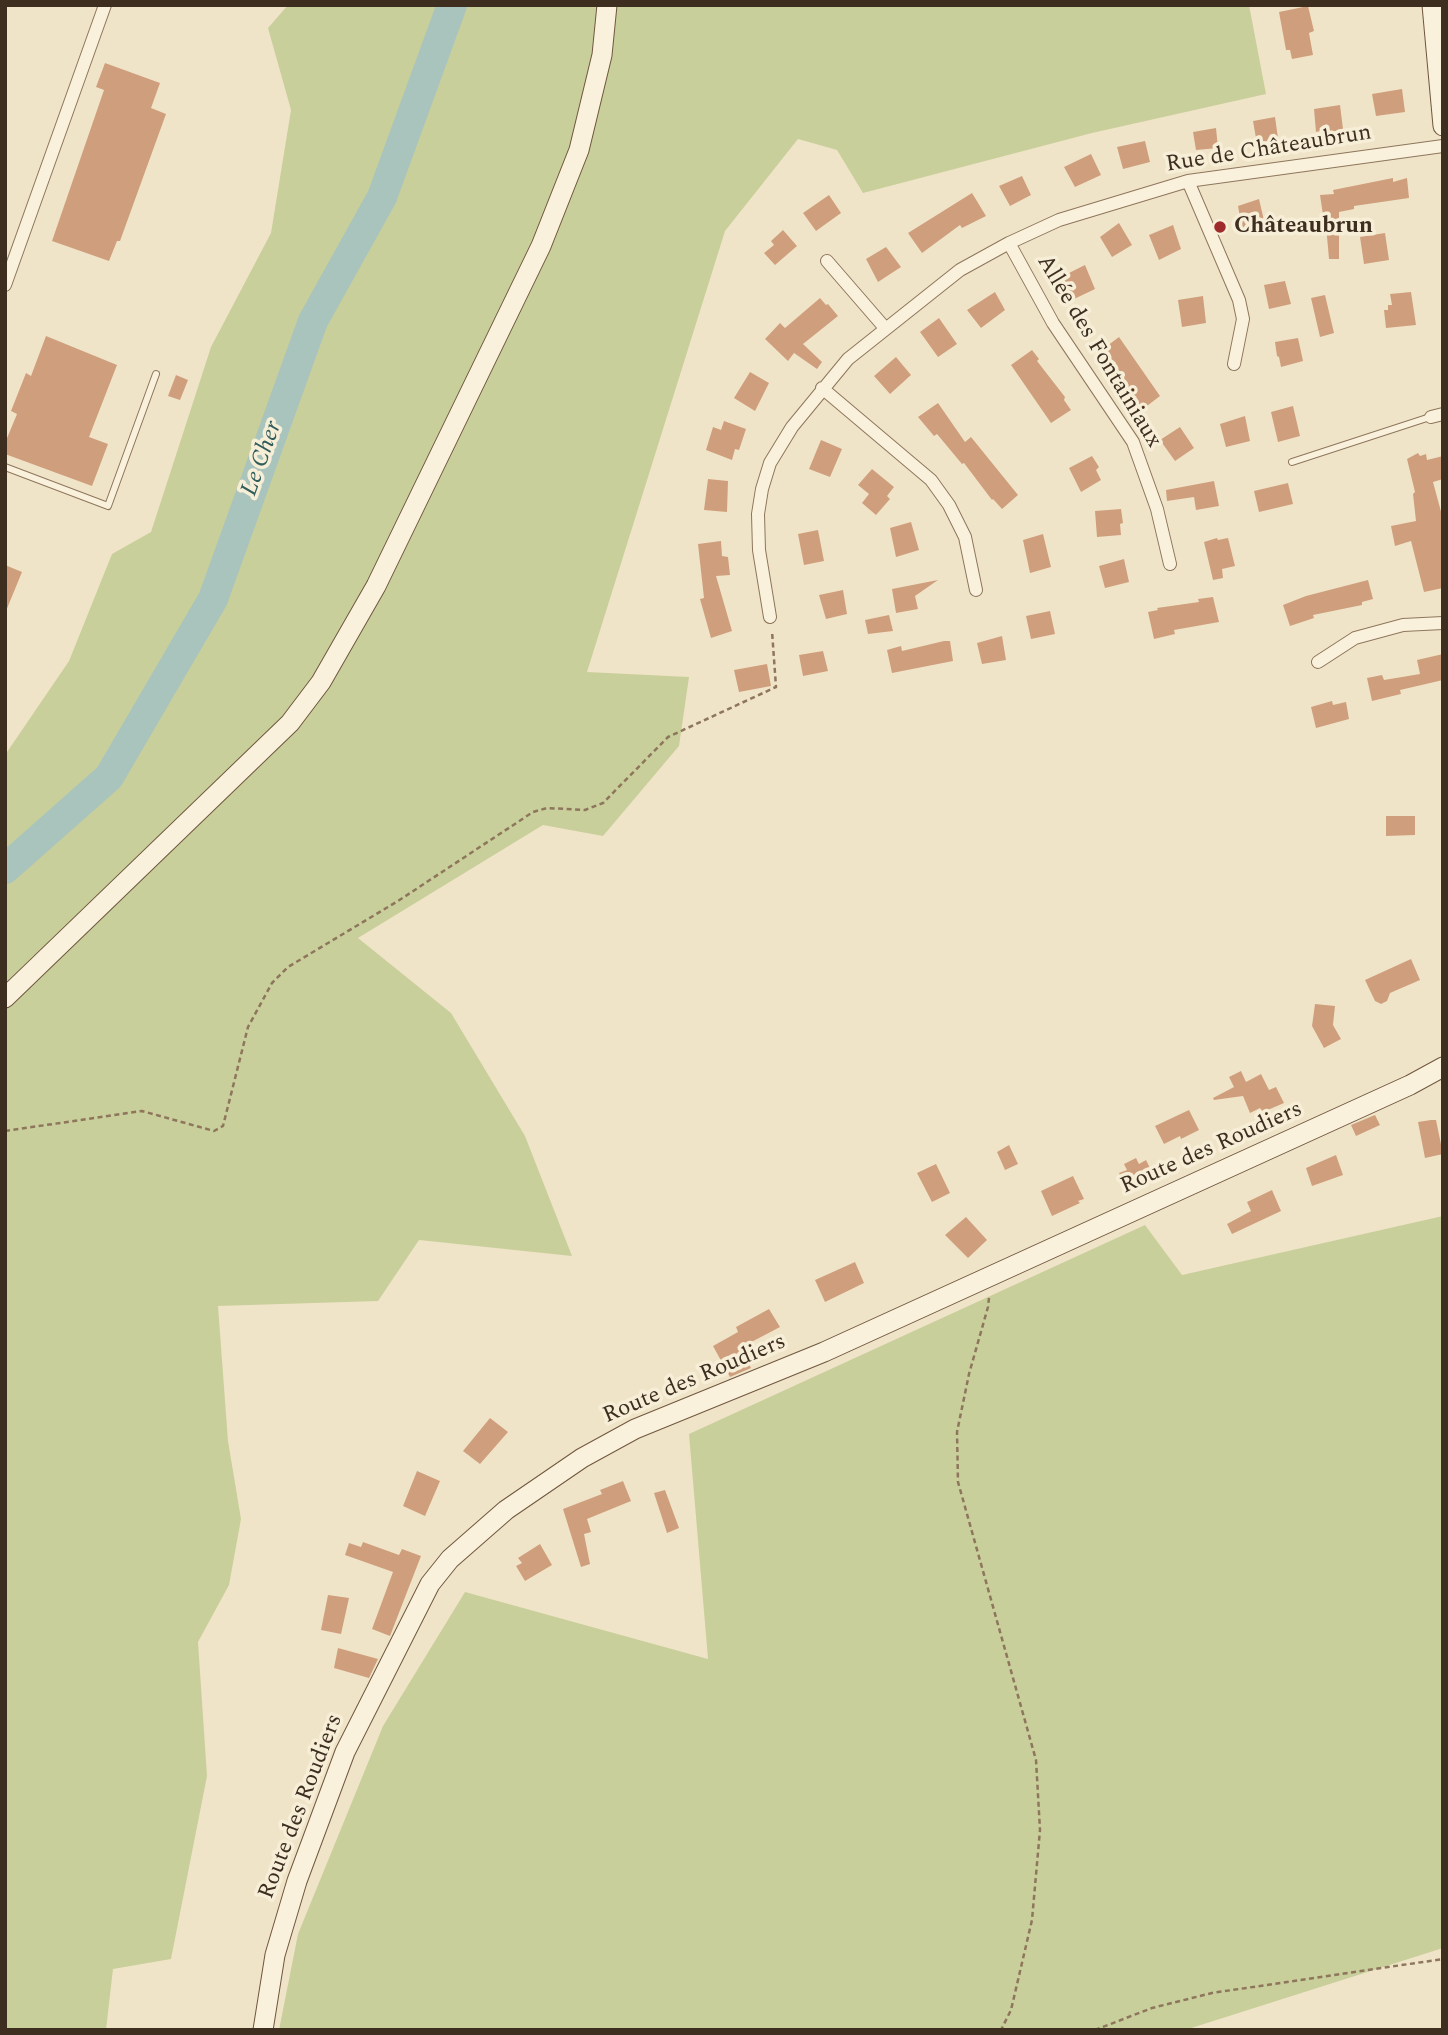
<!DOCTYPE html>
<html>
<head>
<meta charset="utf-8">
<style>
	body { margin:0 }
	#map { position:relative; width:1448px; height:2035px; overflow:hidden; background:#f0e4c8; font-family:Spectral,serif }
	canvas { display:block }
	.frame { position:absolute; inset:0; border:7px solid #3d2e20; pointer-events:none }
</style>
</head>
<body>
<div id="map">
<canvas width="1448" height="2035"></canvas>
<div class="frame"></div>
</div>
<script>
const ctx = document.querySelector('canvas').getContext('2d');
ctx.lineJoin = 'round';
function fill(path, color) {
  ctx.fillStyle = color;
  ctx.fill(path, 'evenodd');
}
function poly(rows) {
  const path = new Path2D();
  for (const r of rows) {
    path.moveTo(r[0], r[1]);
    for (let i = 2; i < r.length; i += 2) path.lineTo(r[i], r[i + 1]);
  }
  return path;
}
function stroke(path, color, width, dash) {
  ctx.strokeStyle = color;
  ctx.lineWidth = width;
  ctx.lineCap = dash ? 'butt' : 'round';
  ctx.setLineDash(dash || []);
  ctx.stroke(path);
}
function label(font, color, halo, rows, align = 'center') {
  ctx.font = font + ' Spectral,serif';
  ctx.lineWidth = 7;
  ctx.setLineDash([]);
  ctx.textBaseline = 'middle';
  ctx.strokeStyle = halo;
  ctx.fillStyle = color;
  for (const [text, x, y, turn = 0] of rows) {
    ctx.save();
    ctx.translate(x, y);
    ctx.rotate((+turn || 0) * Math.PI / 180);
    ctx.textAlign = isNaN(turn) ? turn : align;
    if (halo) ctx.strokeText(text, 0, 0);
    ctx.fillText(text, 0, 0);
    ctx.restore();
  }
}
fill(poly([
	[288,5,1249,5,1266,94,1092,133,863,193,837,150,798,139,725,231,587,672,689,677,679,746,603,836,543,825,358,938,451,1013,525,1136,572,1256,419,1240,378,1301,218,1306,228,1441,241,1519,229,1585,198,1642,207,1776,171,1959,113,1969,106,2030,5,2030,5,755,69,661,112,554,151,532,211,347,271,233,291,110,268,28],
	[1443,1216,1443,1948,1185,2030,279,2030,298,1934,383,1726,465,1592,708,1659,689,1434,1145,1225,1182,1275]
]), '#c9cf9b');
stroke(poly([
	[5,869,109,777,213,599,313,321,382,197,452,5]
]), '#a9c4bc', 30);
fill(poly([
	[1308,6,1314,31,1309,33,1313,55,1292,59,1290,50,1286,50,1279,12],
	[105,63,160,83,151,108,166,114,120,241,117,241,109,261,52,241,104,90,96,87],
	[1402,89,1405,112,1376,116,1372,94],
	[1340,105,1343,129,1328,133,1328,129,1316,132,1314,109],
	[1275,117,1278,138,1257,144,1253,121],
	[1216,128,1218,148,1196,150,1193,132],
	[1145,141,1150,162,1123,169,1117,147],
	[1091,154,1101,175,1075,187,1064,167],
	[1022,176,1031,195,1010,206,999,186],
	[1393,178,1393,182,1407,178,1409,198,1354,206,1354,209,1339,212,1339,259,1329,259,1325,214,1323,215,1320,195,1334,194,1333,190],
	[972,193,986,216,962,228,960,225,922,253,908,233],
	[829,195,841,213,816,231,803,213],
	[1259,199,1266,229,1243,235,1238,206],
	[1119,223,1132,245,1112,257,1100,237],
	[1173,225,1181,249,1159,260,1149,235],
	[783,230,797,246,775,265,764,253,774,245,771,241],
	[1385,233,1389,260,1364,264,1360,237],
	[886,247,901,267,878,282,866,259],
	[1085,265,1095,289,1072,300,1063,276],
	[1285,281,1291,304,1269,309,1264,285],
	[995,292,1005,310,981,328,967,310],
	[1411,292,1416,325,1386,328,1384,310,1388,310,1388,305,1392,305,1390,294],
	[1325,295,1334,333,1320,337,1311,298],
	[1203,296,1206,323,1182,327,1178,300],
	[820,298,826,305,828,304,838,316,803,344,822,362,817,369,794,353,788,361,765,339,780,323,785,328],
	[939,318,957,344,938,357,920,332],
	[46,336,117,365,89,437,108,444,92,486,5,454,5,443,17,414,11,411,26,373,31,376],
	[1119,337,1160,396,1143,409,1127,389,1129,388,1099,352],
	[1298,338,1303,361,1281,367,1279,357,1277,356,1275,342],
	[1032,350,1039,359,1037,361,1065,397,1064,400,1071,410,1051,423,1011,365],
	[896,357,911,375,890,394,874,376],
	[750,372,769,383,755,411,734,398],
	[176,375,188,380,180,400,168,396],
	[938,403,965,442,971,437,1018,495,1002,509,993,499,992,500,964,463,962,464,937,434,934,436,918,417],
	[1293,406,1300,436,1278,442,1271,412],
	[1245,416,1250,441,1226,447,1220,424],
	[724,421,746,429,739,450,735,449,732,460,706,450,713,427,721,430],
	[1180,427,1194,448,1175,461,1160,440],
	[821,440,842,449,830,477,809,469],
	[1418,453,1420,456,1426,454,1427,460,1443,456,1443,479,1433,482,1443,519,1443,588,1424,592,1411,541,1395,546,1391,526,1416,521,1413,494,1415,492,1407,459],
	[1092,456,1099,467,1096,470,1101,480,1081,492,1069,468],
	[872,469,894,487,887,496,890,499,876,515,862,503,869,494,858,485],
	[708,479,728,481,727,512,704,510],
	[1214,481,1219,506,1196,510,1194,497,1167,501,1166,490],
	[1288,483,1293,504,1259,512,1254,491],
	[1121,509,1123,523,1120,524,1121,535,1097,537,1095,511],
	[911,522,919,550,896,557,890,528],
	[818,530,824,561,804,565,798,534],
	[1043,534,1051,567,1030,573,1023,540],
	[1217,538,1218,540,1228,538,1235,566,1222,569,1223,578,1213,580,1204,542],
	[721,541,722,556,728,557,730,575,716,576,732,631,711,638,700,599,704,598,698,544],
	[1124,559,1129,582,1105,588,1099,566],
	[5,565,22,572,6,611,5,611],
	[938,580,915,596,918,609,896,613,892,589],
	[1368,580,1373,599,1362,602,1362,605,1313,615,1314,618,1290,626,1283,605,1306,596],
	[843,590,847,614,826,619,819,595],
	[1213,597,1219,622,1174,630,1175,634,1154,639,1148,612,1158,610,1157,608,1199,602,1198,599],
	[1050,611,1055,634,1031,639,1026,616],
	[889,615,893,631,868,634,865,620],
	[1002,636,1006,660,982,664,977,643],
	[944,641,950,641,953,661,892,673,887,650,901,646,902,651],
	[823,651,828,671,803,676,799,655],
	[1443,654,1443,680,1400,690,1401,694,1372,701,1367,678,1382,675,1384,680,1420,674,1417,660],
	[767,664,771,686,739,692,734,670],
	[1332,701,1333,705,1346,702,1349,719,1316,728,1311,707],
	[1386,816,1415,816,1415,835,1386,836],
	[1411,959,1420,980,1390,993,1387,1001,1381,1004,1375,1001,1365,980],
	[1315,1004,1335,1006,1333,1025,1341,1039,1324,1048,1312,1026],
	[1241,1071,1246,1082,1261,1074,1269,1090,1276,1087,1284,1103,1263,1112,1260,1108,1250,1113,1243,1096,1214,1100,1213,1098,1234,1087,1229,1077],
	[1189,1110,1199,1130,1181,1139,1180,1136,1164,1144,1155,1126],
	[1375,1115,1380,1125,1356,1136,1351,1125],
	[1431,1120,1436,1120,1443,1154,1425,1158,1418,1122],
	[1009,1145,1018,1164,1005,1170,997,1152],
	[1336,1155,1343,1175,1312,1186,1306,1168],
	[1136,1158,1139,1164,1146,1160,1156,1180,1128,1193,1119,1173,1127,1170,1124,1164],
	[936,1164,950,1193,932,1202,917,1173],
	[1073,1176,1084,1199,1078,1201,1080,1203,1052,1216,1041,1191],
	[1272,1190,1281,1211,1232,1234,1227,1224,1251,1211,1247,1202],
	[966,1217,987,1240,968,1258,945,1235],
	[855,1262,864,1283,825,1302,815,1280],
	[769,1309,780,1327,740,1348,751,1368,730,1377,713,1346,738,1332,736,1327],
	[490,1418,508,1432,480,1464,463,1451],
	[417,1471,440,1481,425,1516,403,1506],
	[623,1481,631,1501,587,1519,591,1532,584,1534,590,1564,581,1567,563,1509,602,1494,600,1490],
	[665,1490,679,1528,667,1533,654,1493],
	[363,1542,399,1555,402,1549,421,1556,390,1636,372,1629,393,1572,345,1555,349,1543,361,1547],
	[540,1544,552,1565,525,1581,516,1566,522,1563,518,1558],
	[328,1595,349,1598,341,1634,321,1630],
	[338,1648,378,1659,369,1678,334,1668]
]), '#cf9f7d');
const lane = poly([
	[1292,462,1430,417],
	[5,467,108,506,156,374]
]);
const street = poly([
	[1188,181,1239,300,1243,319,1234,364],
	[1009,243,1053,323,1133,442,1157,509,1170,564],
	[827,261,885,328],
	[5,285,105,5],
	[822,388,931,480,949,505,965,537,976,590],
	[1431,417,1443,414],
	[770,617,759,550,758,514,762,489,770,463,792,427,848,359,960,270,1009,243,1059,220,1188,181,1443,146],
	[1318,662,1355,638,1403,625,1443,623]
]);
const secondary = poly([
	[1432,5,1443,126],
	[5,998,290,723,321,682,376,586,541,246,579,150,602,55,607,5],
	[263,2030,275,1955,297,1881,345,1752,430,1584,450,1559,506,1510,582,1458,635,1429,824,1352,1410,1085,1443,1067]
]);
stroke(lane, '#8d765c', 8);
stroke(street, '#8d765c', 14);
stroke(secondary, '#6f573f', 21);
stroke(poly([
	[5,1131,142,1111,214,1131,223,1126,248,1027,272,983,288,967,398,901,533,812,547,808,585,810,603,803,668,737,776,687,772,631],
	[989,1298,988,1307,969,1374,957,1432,958,1482,1036,1760,1040,1830,1032,1920,1011,2010,1001,2030],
	[1095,2030,1152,2008,1212,1993,1443,1959]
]), '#8d765c', 2.5, [5, 3.5]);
stroke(lane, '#faf1dc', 6);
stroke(street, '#faf1dc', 12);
stroke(secondary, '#faf1dc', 19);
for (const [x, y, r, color] of [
	[1220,227,7,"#9e2a2b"]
]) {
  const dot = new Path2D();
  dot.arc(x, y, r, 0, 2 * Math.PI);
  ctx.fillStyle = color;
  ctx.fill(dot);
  stroke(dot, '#f7eed8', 2.5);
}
label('23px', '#3d2e20', '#f7eed8', [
	["Rue de Châteaubrun",1269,150,-9],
	["Allée des Fontainiaux",1098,352,59],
	["Route des Roudiers",1212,1149,-24],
	["Route des Roudiers",695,1380,-23],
	["Route des Roudiers",302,1807,-69]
]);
label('bold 23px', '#3d2e20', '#f7eed8', [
	["Châteaubrun",1234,227]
], 'left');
label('italic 24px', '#2f5d5a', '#f7eed8', [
	["Le Cher",263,459,-70]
]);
</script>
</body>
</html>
